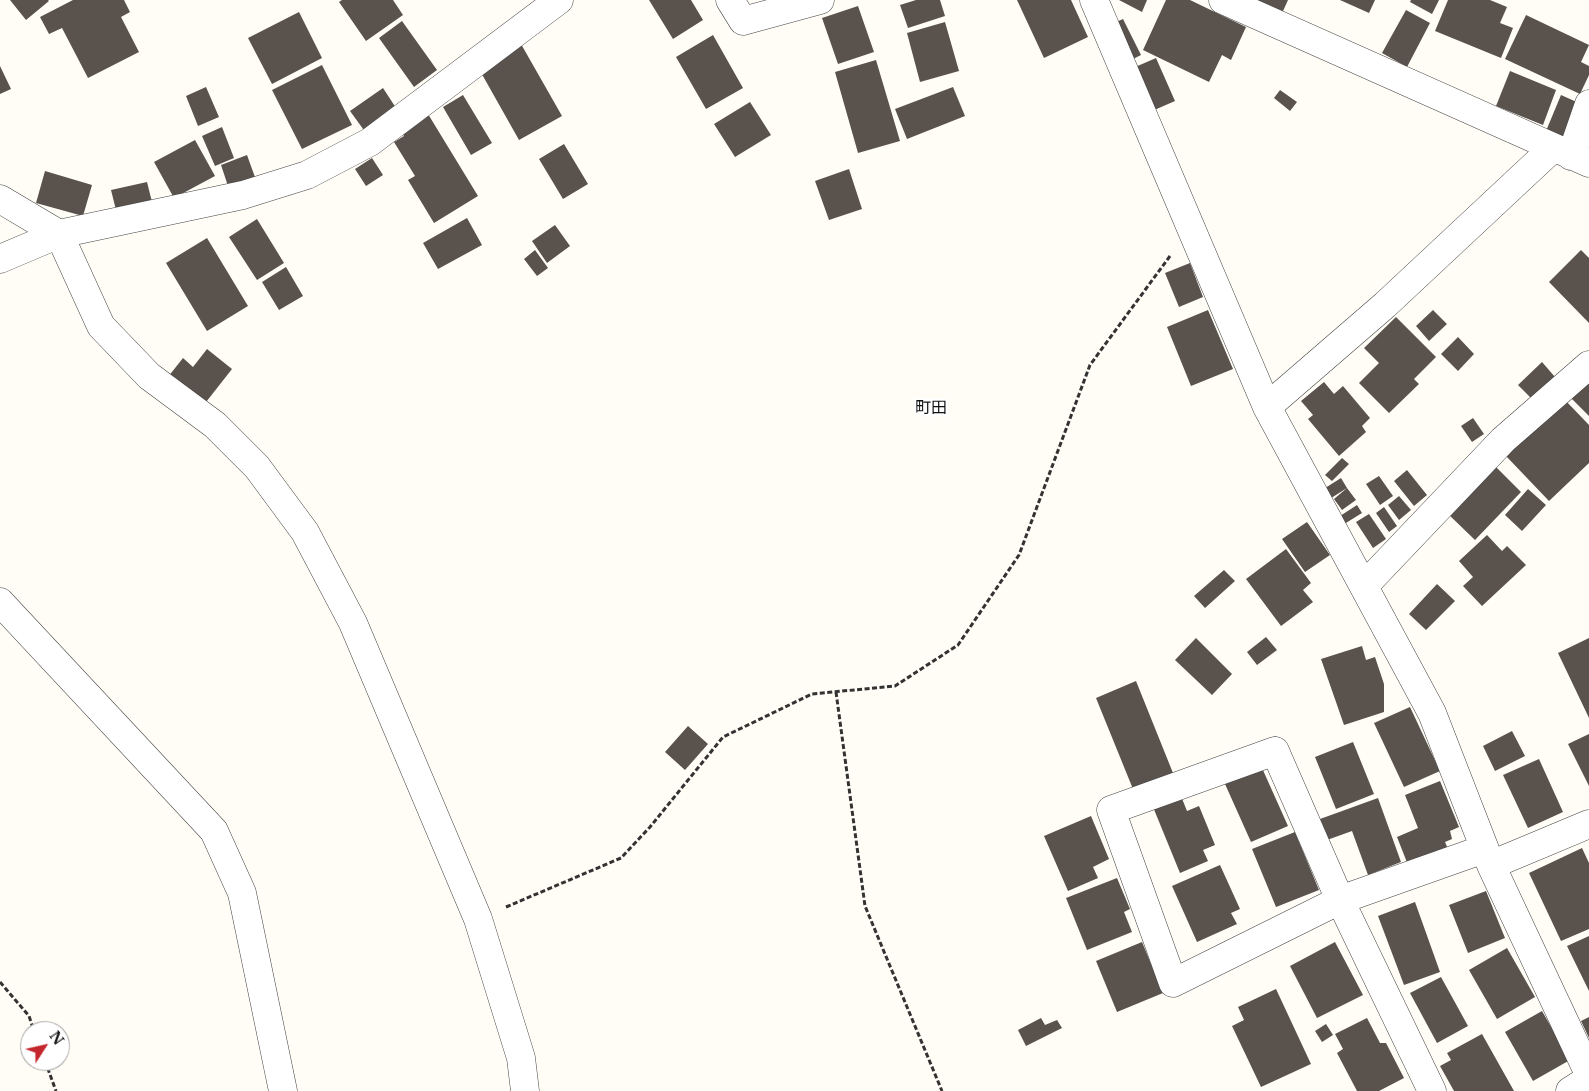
<!DOCTYPE html>
<html>
<head>
<meta charset="utf-8">
<style>
	body { margin:0 }
	#map { position:relative; width:1589px; height:1091px; overflow:hidden; background:#fffdf5; font-family:"Libre Baskerville",serif }
	canvas { display:block }
	.north { position:absolute; left:20px; top:1021px; width:50px; height:50px; box-sizing:border-box; background:#fff; border:1px solid #a0a0a0; border-radius:50%; rotate:55deg; font-size:14px; font-weight:700; line-height:20px; text-align:center; color:#111 }
	.north::after { content:''; display:block; margin:auto; width:18px; height:22px; background:#c4262e; clip-path:polygon(50% 0,100% 100%,50% 72%,0 100%) }
</style>
</head>
<body>
<div id="map">
<canvas width="1589" height="1091"></canvas>
<div class="north">N</div>
</div>
<script>
const ctx = document.querySelector('canvas').getContext('2d');
ctx.lineJoin = 'round';
function fill(path, color) {
  ctx.fillStyle = color;
  ctx.fill(path, 'evenodd');
}
function poly(rows) {
  const path = new Path2D();
  for (const r of rows) {
    path.moveTo(r[0], r[1]);
    for (let i = 2; i < r.length; i += 2) path.lineTo(r[i], r[i + 1]);
  }
  return path;
}
function stroke(path, color, width, dash) {
  ctx.strokeStyle = color;
  ctx.lineWidth = width;
  ctx.lineCap = dash ? 'butt' : 'round';
  ctx.setLineDash(dash || []);
  ctx.stroke(path);
}
function label(font, color, halo, rows, align = 'center') {
  ctx.font = font + ' "Libre Baskerville","Noto Sans JP",serif';
  ctx.lineWidth = 5;
  ctx.setLineDash([]);
  ctx.textBaseline = 'middle';
  ctx.strokeStyle = halo;
  ctx.fillStyle = color;
  for (const [text, x, y, turn = 0] of rows) {
    ctx.save();
    ctx.translate(x, y);
    ctx.rotate((+turn || 0) * Math.PI / 180);
    ctx.textAlign = isNaN(turn) ? turn : align;
    if (halo) ctx.strokeText(text, 0, 0);
    ctx.fillText(text, 0, 0);
    ctx.restore();
  }
}
fill(poly([
	[10,0,48,0,49,1,26,20],
	[73,0,124,0,130,12,121,17,139,52,88,78,62,28,49,34,40,17],
	[342,0,393,0,403,15,366,41,339,2],
	[649,0,691,0,703,20,673,39],
	[916,0,940,0,945,16,908,28,900,5],
	[1017,0,1071,0,1088,37,1044,58],
	[1119,0,1147,0,1142,12],
	[1166,0,1190,0,1246,27,1231,60,1222,55,1209,82,1143,50],
	[1236,0,1288,0,1279,20],
	[1340,0,1375,0,1369,13],
	[1411,0,1439,0,1432,14,1410,2],
	[1448,0,1490,0,1507,7,1500,23,1513,28,1501,58,1435,31],
	[858,6,874,52,838,64,822,18],
	[1406,10,1430,23,1407,67,1382,53],
	[299,12,322,58,272,84,248,38],
	[1526,15,1589,45,1581,62,1589,66,1589,75,1580,94,1505,59],
	[1123,19,1141,55,1127,62,1107,26],
	[402,21,437,70,414,87,379,38],
	[945,22,959,71,920,82,907,33],
	[713,35,743,88,706,109,676,57],
	[521,44,562,116,519,140,479,69],
	[1156,58,1175,101,1152,111,1133,68],
	[876,60,900,141,858,153,835,72],
	[322,65,352,125,302,149,272,90],
	[0,66,11,89,0,94],
	[1510,71,1556,90,1543,125,1496,106],
	[206,87,219,117,198,126,186,96],
	[953,87,965,116,907,139,895,109],
	[383,88,398,111,366,133,350,111],
	[1280,90,1297,102,1290,111,1274,98],
	[463,95,492,143,471,155,443,107],
	[1561,95,1579,103,1565,138,1546,131],
	[750,102,771,135,735,157,714,124],
	[428,114,478,196,434,223,408,180,415,176,394,142,404,136,400,131],
	[222,127,234,158,215,166,202,136],
	[195,140,215,176,174,198,154,162],
	[564,144,588,184,563,199,539,159],
	[247,155,256,180,229,189,221,165],
	[372,158,383,175,366,186,355,169],
	[849,169,862,209,829,220,815,181],
	[45,171,92,185,83,216,36,203],
	[147,182,152,202,116,210,111,190],
	[467,218,482,245,438,269,423,243],
	[257,219,284,263,257,280,229,237],
	[555,225,570,246,547,263,532,241],
	[207,238,248,306,207,331,166,263],
	[535,250,548,268,537,276,524,259],
	[1581,250,1589,258,1589,323,1549,282],
	[1190,263,1203,297,1179,307,1165,273],
	[286,267,303,296,279,310,262,282],
	[1208,310,1233,369,1191,386,1167,327],
	[1433,310,1447,324,1429,341,1416,326],
	[1396,317,1436,357,1414,379,1419,384,1389,413,1359,383,1379,363,1364,348],
	[1458,337,1474,354,1458,371,1441,354],
	[207,349,232,369,199,411,164,382,183,358,193,367],
	[1542,362,1555,377,1532,399,1518,385],
	[1589,376,1589,416,1569,396],
	[1324,382,1334,394,1343,386,1370,418,1362,426,1366,432,1339,456,1308,419,1313,415,1301,401],
	[1565,400,1589,425,1589,463,1549,501,1506,456],
	[1473,418,1484,434,1472,442,1461,426],
	[1342,458,1349,464,1332,481,1325,475],
	[1493,464,1521,492,1475,540,1446,512],
	[1407,470,1427,495,1414,506,1394,481],
	[1379,476,1393,496,1380,505,1366,484],
	[1341,478,1347,488,1328,500,1322,490],
	[1347,488,1356,500,1342,510,1334,499],
	[1528,489,1546,505,1522,531,1505,515],
	[1399,496,1411,510,1399,520,1388,505],
	[1357,505,1362,513,1341,526,1337,518],
	[1384,507,1397,526,1389,532,1376,513],
	[1369,514,1386,539,1373,548,1356,522],
	[1307,522,1330,555,1305,572,1282,539],
	[1487,535,1502,551,1507,546,1526,565,1482,606,1463,586,1473,577,1459,561],
	[1286,549,1311,583,1303,590,1313,602,1281,626,1246,579],
	[1224,570,1235,581,1205,608,1194,596],
	[1437,584,1455,601,1426,630,1409,614],
	[1266,637,1277,650,1257,665,1247,652],
	[1196,638,1232,674,1212,695,1175,660],
	[1589,638,1589,718,1558,653],
	[1362,646,1366,660,1375,657,1384,684,1384,712,1344,725,1321,659],
	[1136,681,1175,778,1135,794,1096,698],
	[1410,707,1440,771,1404,787,1374,723],
	[688,726,708,744,685,770,665,752],
	[1512,731,1525,756,1495,771,1483,746],
	[1589,734,1589,786,1568,744],
	[1353,742,1374,794,1336,809,1315,757],
	[1539,759,1563,812,1528,828,1503,775],
	[1262,768,1288,826,1251,842,1225,784],
	[1440,781,1459,827,1450,831,1452,839,1445,842,1448,849,1408,865,1397,837,1418,828,1405,795],
	[1181,796,1187,811,1199,806,1215,845,1203,850,1208,861,1180,873,1153,807],
	[1378,798,1401,862,1368,875,1352,831,1327,840,1320,819],
	[1091,816,1109,859,1093,867,1098,878,1068,891,1044,836],
	[1295,832,1319,890,1276,907,1252,849],
	[1582,848,1589,863,1589,929,1561,941,1529,873],
	[1220,865,1240,909,1231,913,1237,924,1197,942,1172,886],
	[1117,878,1130,909,1124,912,1132,932,1087,950,1066,898],
	[1486,891,1505,938,1468,953,1449,905],
	[1415,902,1440,972,1404,985,1378,916],
	[1589,936,1589,991,1567,946],
	[1142,942,1163,993,1117,1012,1096,961],
	[1335,942,1363,995,1317,1018,1290,966],
	[1507,948,1535,997,1497,1019,1469,970],
	[1441,977,1468,1026,1437,1043,1410,993],
	[1276,989,1311,1064,1261,1087,1232,1026,1244,1020,1238,1007],
	[1542,1011,1570,1060,1533,1081,1505,1032],
	[1589,1017,1589,1038,1581,1021],
	[1041,1018,1045,1025,1057,1020,1062,1028,1026,1046,1018,1030],
	[1367,1018,1380,1043,1386,1043,1404,1078,1379,1091,1357,1091,1337,1053,1343,1049,1335,1034],
	[1326,1024,1333,1035,1322,1042,1315,1031],
	[1482,1034,1514,1091,1454,1091,1440,1066,1451,1060,1447,1053]
]), '#5a524d');
const minor = poly([
	[730,0,743,21,820,0],
	[1094,0,1267,407,1432,713,1491,865,1589,1074],
	[1223,0,1589,163],
	[1571,156,1589,104],
	[0,199,59,234,101,326,149,376,215,425,257,467,305,532,353,623,478,919,521,1058,525,1091],
	[0,259,59,234,243,195,307,175,370,142,559,0],
	[1267,407,1385,305,1553,148],
	[1365,585,1503,440,1589,365],
	[0,602,214,831,242,893,283,1091],
	[1275,751,1340,900,1173,983,1111,810,1275,751],
	[1491,865,1589,824],
	[1432,1091,1340,900,1484,849],
	[1570,1091,1589,1079]
]);
stroke(minor, '#444', 29);
stroke(poly([
	[836,692,865,906,942,1091],
	[506,907,621,858,650,827,723,737,812,694,895,686,958,645,1019,555,1090,365,1170,256],
	[0,982,29,1016,34,1031],
	[45,1061,56,1091]
]), '#333', 3, [5, 2.5]);
stroke(minor, '#fff', 28);
label('16px', '#111', '#fff', [
	["町田",931,408]
]);
</script>
</body>
</html>
